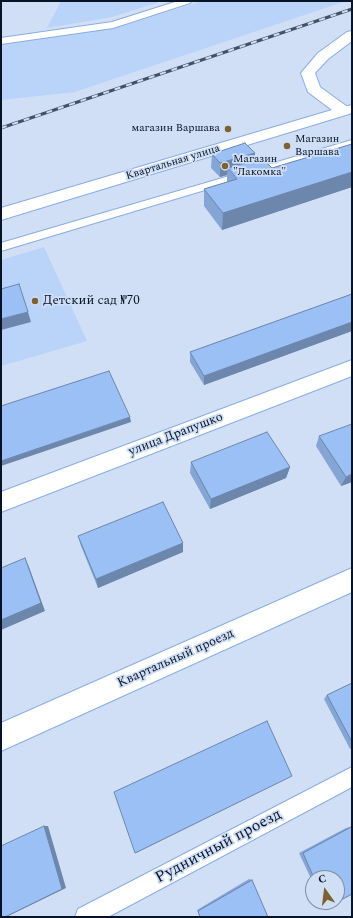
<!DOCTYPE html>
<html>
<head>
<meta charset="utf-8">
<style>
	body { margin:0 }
	#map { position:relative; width:353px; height:918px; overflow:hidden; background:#d0dff5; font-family:Spectral,serif }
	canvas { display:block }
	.frame { position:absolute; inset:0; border:2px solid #071327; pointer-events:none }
	.north { position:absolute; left:305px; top:870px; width:40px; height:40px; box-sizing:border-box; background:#d0dff5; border:1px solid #808da3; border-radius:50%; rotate:346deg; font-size:11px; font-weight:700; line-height:16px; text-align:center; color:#071327 }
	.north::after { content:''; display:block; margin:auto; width:14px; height:18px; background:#7d6133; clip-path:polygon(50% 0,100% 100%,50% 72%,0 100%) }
</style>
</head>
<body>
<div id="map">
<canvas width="353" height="918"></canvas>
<div class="frame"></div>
<div class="north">С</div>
</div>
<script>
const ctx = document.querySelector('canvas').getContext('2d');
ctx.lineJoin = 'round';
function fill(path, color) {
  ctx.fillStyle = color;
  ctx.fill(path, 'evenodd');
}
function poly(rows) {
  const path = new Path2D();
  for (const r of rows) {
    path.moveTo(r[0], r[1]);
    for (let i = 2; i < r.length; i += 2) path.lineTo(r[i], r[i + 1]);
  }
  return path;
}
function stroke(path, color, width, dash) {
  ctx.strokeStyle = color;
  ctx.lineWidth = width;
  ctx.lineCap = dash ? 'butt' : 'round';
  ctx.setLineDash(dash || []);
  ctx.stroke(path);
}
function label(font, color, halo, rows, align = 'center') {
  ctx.font = font + ' Spectral,serif';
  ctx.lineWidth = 3.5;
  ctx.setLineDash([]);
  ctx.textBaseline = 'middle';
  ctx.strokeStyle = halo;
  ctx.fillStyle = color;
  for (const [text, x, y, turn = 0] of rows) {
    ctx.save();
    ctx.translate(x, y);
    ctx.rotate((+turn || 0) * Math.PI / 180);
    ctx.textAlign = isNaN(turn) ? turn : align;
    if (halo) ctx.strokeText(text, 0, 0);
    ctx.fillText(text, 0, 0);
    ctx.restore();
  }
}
fill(poly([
	[61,1,162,1,112,17,47,28],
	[202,1,346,1,75,92,1,100,1,44,116,28],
	[44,247,87,341,1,366,1,260]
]), '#bad3f8');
const lane = poly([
	[178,1,191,1,190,3,113,28,1,44,1,38,112,22,178,1],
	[352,140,352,146,1,251,1,243,352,140],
	[352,767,352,787,108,917,75,917,78,909,352,767]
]);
const street = poly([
	[352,105,352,113,344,115,339,114,337,111,339,108,352,105],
	[352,360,352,376,1,512,1,492,352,360],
	[352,568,352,592,1,751,1,723,352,568]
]);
const secondary = poly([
	[352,31,352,41,328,59,315,73,320,87,349,108,351,111,349,114,1,220,1,208,332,110,308,92,301,73,318,53,347,32,352,31]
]);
stroke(lane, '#89ade2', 2);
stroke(street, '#89ade2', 2);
stroke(secondary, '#89ade2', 2);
fill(lane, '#fff');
fill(street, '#fff');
fill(secondary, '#fff');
const rail = poly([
	[1,128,352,9]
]);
stroke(rail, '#435065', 3);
stroke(rail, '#d0dff5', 2, [6]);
fill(poly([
	[352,144,352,187,222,230,204,206,204,189,227,182,227,175,220,177,211,168,212,154,255,153,254,160,272,168],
	[352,294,352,331,204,385,190,362,190,352],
	[319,436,352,482,341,486,316,446],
	[191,462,290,467,286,478,210,509,190,473],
	[78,536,183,543,183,552,98,588,81,546],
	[352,683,352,748,350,749,324,699,327,695],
	[351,827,352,828,352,894,328,907,324,906,322,902,337,902,337,878,313,878,313,883,299,853,346,828],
	[249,879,252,880,200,917,197,910]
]), '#85a5d4');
fill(poly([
	[255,153,253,167,228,168,227,175,220,177,220,163],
	[352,172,352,187,222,230,223,213],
	[28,312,31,322,1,330,1,319],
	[352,322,352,331,204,385,204,376],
	[130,417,131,422,1,466,1,461],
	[290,467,286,478,210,509,211,499],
	[352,474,352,482,341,486,346,477],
	[183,543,183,552,98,588,96,579],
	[25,558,29,567,45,611,1,630,1,620],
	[292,776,136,853,135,853],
	[44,826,48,826,66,888,6,917,5,917]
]), '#6c86ac');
const building = poly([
	[245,143,255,153,220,163,212,154,245,143],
	[352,144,352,172,223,213,204,189,237,179,228,168,262,158,272,168,352,144],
	[19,284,28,312,1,319,1,289,19,284],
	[352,294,352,322,204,376,190,352,352,294],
	[109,371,130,417,1,461,1,406,109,371],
	[352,424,352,474,346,477,319,436,352,424],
	[267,432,290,467,211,499,191,462,267,432],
	[163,502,183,543,96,579,78,536,163,502],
	[25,558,41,603,1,620,1,568,25,558],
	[352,683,352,742,327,695,352,683],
	[267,721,292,776,135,853,114,792,267,721],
	[44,826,62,889,5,917,1,917,1,846,44,826],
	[351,827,352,828,352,894,328,907,325,902,337,902,337,878,314,878,303,853,351,827],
	[252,880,268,917,200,917,198,911,252,880]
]);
fill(building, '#9bc0f6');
stroke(building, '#6c86ac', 1);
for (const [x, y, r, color] of [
	[228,129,4,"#7d6133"],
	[287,146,4,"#7d6133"],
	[225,166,4,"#7d6133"],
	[35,301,4,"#7d6133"]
]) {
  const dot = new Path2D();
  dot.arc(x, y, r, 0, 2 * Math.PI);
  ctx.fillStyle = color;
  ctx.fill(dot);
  stroke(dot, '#d0dff5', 1.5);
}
label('11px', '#071327', '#d0dff5', [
	["магазин Варшава",220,129,"right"],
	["Магазин",295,140],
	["Варшава",295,153],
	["Магазин",233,160],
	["\"Лакомка\"",233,173]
], 'left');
label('11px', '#071327', '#d0dff5', [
	["Квартальная улица",173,163,-17]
]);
label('13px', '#071327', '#d0dff5', [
	["Детский сад №70",43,301]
], 'left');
label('13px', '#071327', '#d0dff5', [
	["улица Драпушко",176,435,-21],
	["Квартальный проезд",176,659,-24]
]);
label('16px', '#071327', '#d0dff5', [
	["Рудничный проезд",219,847,-28]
]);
</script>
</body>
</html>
